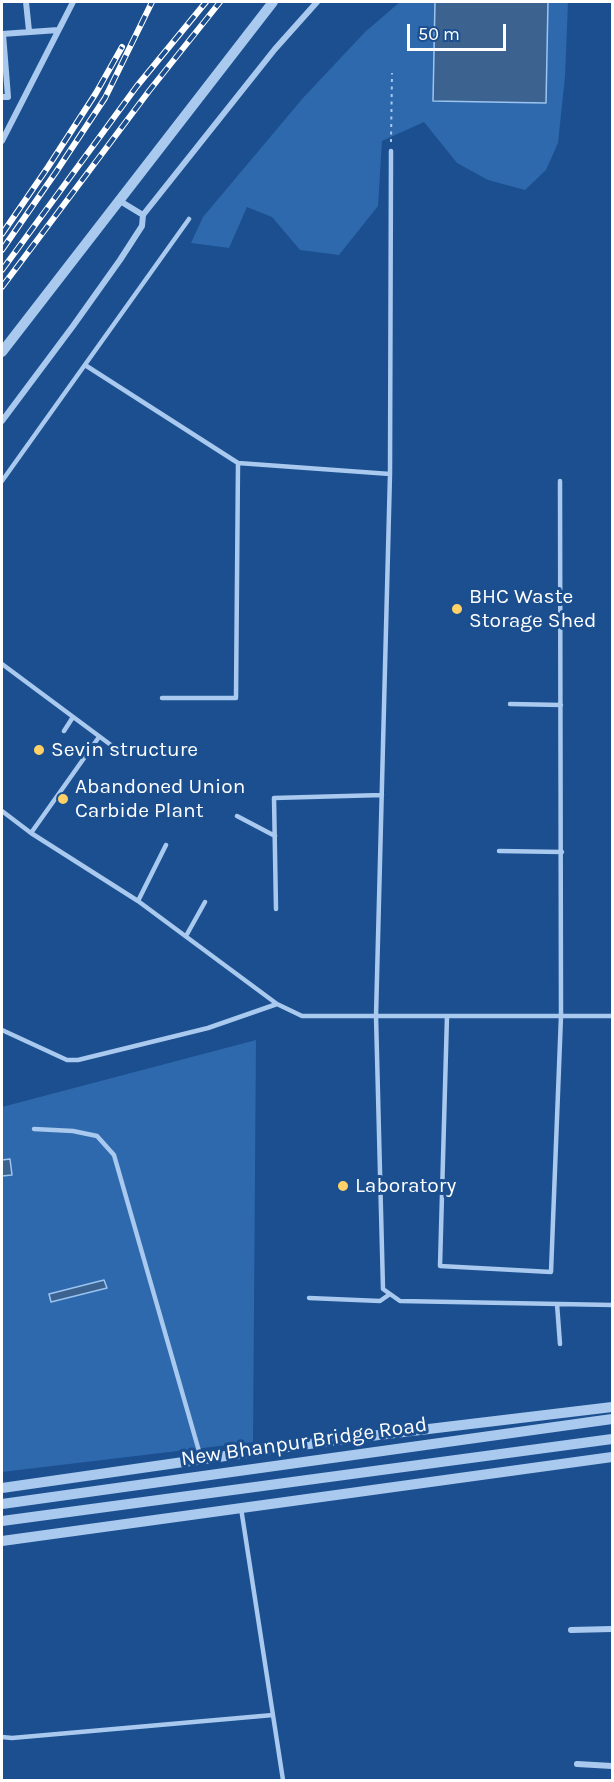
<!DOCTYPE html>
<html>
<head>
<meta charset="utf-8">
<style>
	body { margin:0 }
	#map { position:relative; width:614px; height:1782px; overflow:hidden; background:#1b4f8f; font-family:Karla,sans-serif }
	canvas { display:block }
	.frame { position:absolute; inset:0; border:3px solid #fff; pointer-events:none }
	.scale { position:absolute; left:407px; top:24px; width:99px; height:27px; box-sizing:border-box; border:3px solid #fff; border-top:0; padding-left:8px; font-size:18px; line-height:21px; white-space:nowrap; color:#fff; -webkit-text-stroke:4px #1b4f8f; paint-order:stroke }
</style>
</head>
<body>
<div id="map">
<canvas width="614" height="1782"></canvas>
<div class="frame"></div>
<div class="scale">50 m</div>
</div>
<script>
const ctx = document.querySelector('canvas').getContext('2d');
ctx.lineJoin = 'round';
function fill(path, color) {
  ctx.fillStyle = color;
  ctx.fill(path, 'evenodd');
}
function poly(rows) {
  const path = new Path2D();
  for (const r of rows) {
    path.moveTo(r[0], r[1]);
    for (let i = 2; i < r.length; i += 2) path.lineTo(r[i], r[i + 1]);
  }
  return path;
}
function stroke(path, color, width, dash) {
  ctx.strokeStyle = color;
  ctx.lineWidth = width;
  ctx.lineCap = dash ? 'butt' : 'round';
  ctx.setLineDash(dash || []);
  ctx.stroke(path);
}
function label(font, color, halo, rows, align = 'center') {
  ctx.font = font + ' Karla,sans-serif';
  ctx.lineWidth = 6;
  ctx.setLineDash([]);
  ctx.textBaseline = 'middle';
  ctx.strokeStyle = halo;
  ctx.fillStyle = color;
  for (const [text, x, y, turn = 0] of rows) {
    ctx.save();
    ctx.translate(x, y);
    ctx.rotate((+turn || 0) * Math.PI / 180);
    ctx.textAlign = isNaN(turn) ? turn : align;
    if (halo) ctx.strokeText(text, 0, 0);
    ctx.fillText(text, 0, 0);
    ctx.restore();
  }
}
fill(poly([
	[400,2,568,2,565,77,558,143,546,170,525,190,488,180,457,163,424,122,382,141,378,206,339,255,300,250,272,217,247,207,229,248,191,243,203,217,303,98,365,32],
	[256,1040,253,1442,2,1472,2,1107]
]), '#2e69ad');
const water = poly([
	[435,2,548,2,546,103,433,101,435,2],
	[10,1159,12,1175,2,1176,2,1160,10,1159],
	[104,1280,107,1288,51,1302,49,1294,104,1280]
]);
fill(water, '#3c6290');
stroke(water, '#9cc4f0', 1.5);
stroke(poly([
	[391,142,392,73]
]), '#a9c9ee', 2, [3, 4.5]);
stroke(poly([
	[391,151,390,474,376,1016,612,1016],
	[85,365,238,463,236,698,162,698],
	[238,463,390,474],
	[2,481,189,219],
	[2,664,119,751],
	[510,704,561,705],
	[64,731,73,717],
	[2,811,31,833,138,901,277,1004,302,1016,376,1016,383,1289,400,1301,612,1305],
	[237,816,275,836],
	[31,833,99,737],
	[499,851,562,852],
	[138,901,166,845],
	[276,909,274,798,382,795],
	[186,936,205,902],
	[447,1016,440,1266,551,1272,561,1016,560,481],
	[2,1030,67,1060,78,1060,208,1028,277,1004],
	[34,1129,73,1131,97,1136,114,1155,201,1458],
	[309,1298,380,1301,390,1294],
	[557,1304,560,1344],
	[241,1508,283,1780],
	[2,1737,12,1738,273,1715]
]), '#a9c9ee', 4.5);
stroke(poly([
	[26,2,29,31],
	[2,34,58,30],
	[2,97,8,97,3,34],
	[2,141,73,2],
	[120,201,143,215],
	[2,421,73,326,120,260,142,226,143,215,275,49,317,2],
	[571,1630,612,1629],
	[577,1764,612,1766]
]), '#a9c9ee', 6);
stroke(poly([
	[2,352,273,2],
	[2,1488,337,1440,612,1407],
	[2,1504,612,1419],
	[2,1521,612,1439],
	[2,1541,612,1457]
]), '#a9c9ee', 10);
const rail = poly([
	[2,234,48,167,96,93,122,47],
	[2,250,56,172,105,98,152,2],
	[2,270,137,86,206,2],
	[2,287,149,91,220,2]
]);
stroke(rail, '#fff', 6);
stroke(rail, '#1b4f8f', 4, [11]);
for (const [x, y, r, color] of [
	[457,609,6,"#ffd166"],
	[39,750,6,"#ffd166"],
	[63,799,6,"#ffd166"],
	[343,1186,6,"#ffd166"]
]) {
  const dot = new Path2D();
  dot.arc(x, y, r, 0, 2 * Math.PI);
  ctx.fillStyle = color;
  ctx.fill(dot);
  stroke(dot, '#1b4f8f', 2);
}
label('21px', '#fff', '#1b4f8f', [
	["BHC Waste",469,597],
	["Storage Shed",469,621],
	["Sevin structure",51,750],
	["Abandoned Union",75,787],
	["Carbide Plant",75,811],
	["Laboratory",355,1186]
], 'left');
label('21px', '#fff', '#1b4f8f', [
	["New Bhanpur Bridge Road",304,1442,-8]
]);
</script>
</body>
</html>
